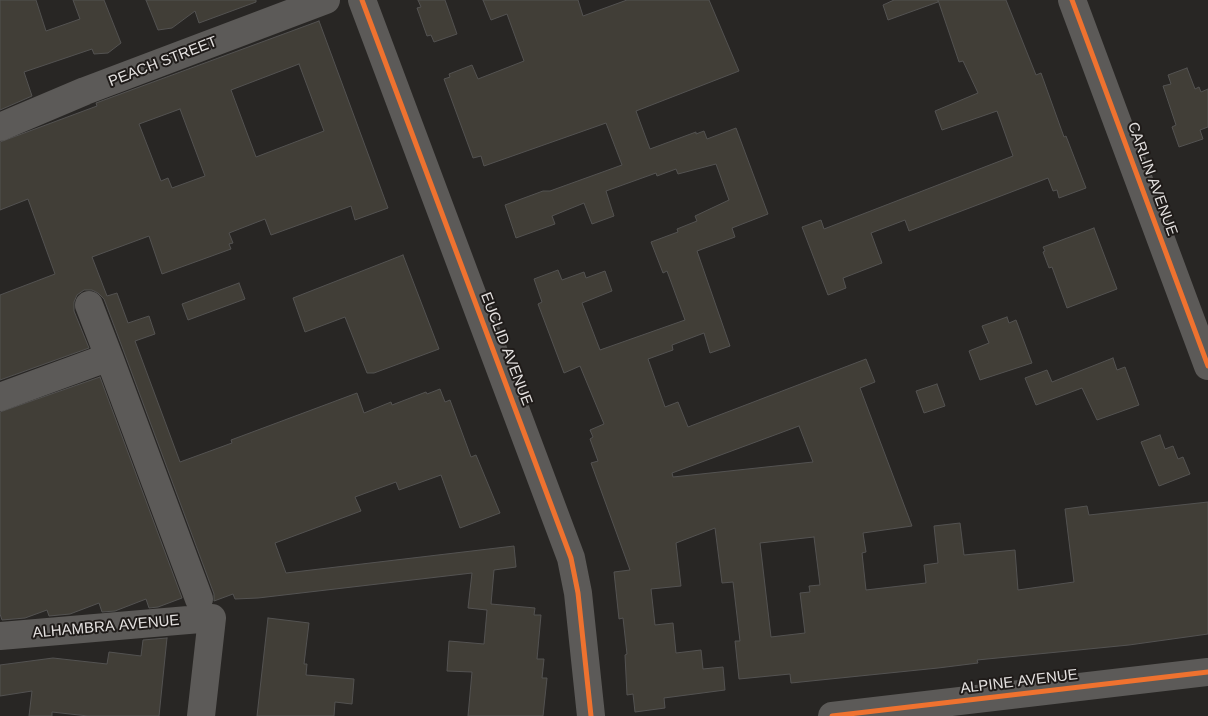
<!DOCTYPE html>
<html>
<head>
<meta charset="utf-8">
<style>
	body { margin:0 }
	canvas { display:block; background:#282624 }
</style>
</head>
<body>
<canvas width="1208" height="716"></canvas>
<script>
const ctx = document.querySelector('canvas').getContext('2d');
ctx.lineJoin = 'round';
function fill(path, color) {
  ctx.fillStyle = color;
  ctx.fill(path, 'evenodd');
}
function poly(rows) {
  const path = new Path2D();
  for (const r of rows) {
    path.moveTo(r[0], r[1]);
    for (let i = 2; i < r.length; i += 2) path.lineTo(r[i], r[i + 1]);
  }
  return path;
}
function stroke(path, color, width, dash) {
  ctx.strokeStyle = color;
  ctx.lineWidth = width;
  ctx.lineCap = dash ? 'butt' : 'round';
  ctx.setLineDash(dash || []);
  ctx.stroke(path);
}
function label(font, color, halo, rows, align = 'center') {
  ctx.font = font + ' Arial,sans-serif';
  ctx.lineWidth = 4;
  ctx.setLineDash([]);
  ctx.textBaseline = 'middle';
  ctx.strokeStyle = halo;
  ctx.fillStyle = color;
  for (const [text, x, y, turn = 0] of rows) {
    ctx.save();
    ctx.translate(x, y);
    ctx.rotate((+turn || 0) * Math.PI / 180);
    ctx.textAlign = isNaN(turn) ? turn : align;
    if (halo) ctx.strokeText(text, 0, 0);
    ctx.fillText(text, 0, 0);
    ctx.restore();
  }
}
const building = poly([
	[0,0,36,0,46,31,80,19,73,0,104,0,121,43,108,53,94,54,92,49,24,72,32,96,0,110,0,0],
	[146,0,256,0,256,2,199,23,195,11,172,28,158,30,146,0],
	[418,0,445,0,457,34,434,42,431,35,427,36,417,8,421,7,418,0],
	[483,0,578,0,583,16,627,0,709,0,739,71,636,111,650,149,696,132,696,134,704,131,707,139,736,128,768,214,732,228,735,237,697,251,730,346,710,353,704,333,672,345,673,350,648,359,665,407,678,402,688,427,866,359,875,382,860,388,912,526,863,533,866,552,862,553,866,590,926,583,924,565,938,563,934,526,960,523,964,555,1015,550,1018,590,1074,582,1065,509,1087,506,1089,515,1208,502,1208,634,1129,645,977,660,978,663,938,668,791,683,790,674,739,679,735,641,740,641,733,582,722,583,715,528,676,543,681,586,651,589,655,625,673,623,676,653,701,650,703,669,723,667,725,690,664,698,665,708,635,712,633,694,627,695,625,655,627,654,623,618,619,619,614,572,630,570,591,463,598,461,590,439,593,437,590,430,604,424,580,366,564,373,538,304,542,302,534,279,558,270,562,280,584,272,586,278,605,271,612,291,582,303,600,350,685,320,667,271,663,273,651,242,678,232,677,229,697,221,695,216,729,200,716,164,678,174,676,169,657,176,656,173,606,191,614,216,592,224,584,203,552,216,555,224,516,238,505,205,543,191,550,191,622,165,606,123,484,166,481,156,473,158,444,79,450,77,449,74,472,65,478,79,524,61,507,14,491,20,483,0],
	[799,426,813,462,673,477,672,473,799,426],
	[814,537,820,585,809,586,810,592,800,593,805,633,771,637,760,543,814,537],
	[894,0,938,0,938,2,888,20,883,5,894,0],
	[938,0,1006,0,1036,75,1041,73,1064,137,1066,136,1086,188,1059,198,1057,190,1053,191,1048,178,909,231,905,220,871,233,882,263,843,278,846,288,828,295,802,227,821,220,824,229,1013,156,997,111,942,130,935,111,978,93,963,61,959,62,957,56,938,0],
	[319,21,388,208,355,220,351,206,271,235,265,219,229,233,233,243,229,244,231,249,162,274,149,236,92,257,107,296,117,293,128,323,149,316,155,334,135,341,180,462,232,443,231,440,357,393,364,413,391,402,392,405,426,392,427,394,440,389,445,402,450,400,471,457,476,455,500,513,460,528,441,475,399,490,396,482,355,497,361,511,275,543,286,573,514,546,516,567,494,570,491,604,535,608,534,615,541,615,537,659,544,659,542,678,547,678,543,716,468,716,472,672,447,671,449,641,484,644,487,610,468,608,472,573,258,598,235,599,233,594,214,601,214,594,124,352,104,299,98,293,92,290,84,290,77,295,74,302,74,311,89,348,0,380,0,295,55,274,28,199,0,210,0,142,97,106,96,103,319,21],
	[299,64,324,131,256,157,231,90,299,64],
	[180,109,205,176,172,188,168,178,161,181,139,124,180,109],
	[1187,68,1195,89,1199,87,1201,92,1208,89,1208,127,1200,130,1203,139,1179,147,1172,127,1176,125,1163,86,1171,84,1168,75,1187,68],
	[1094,228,1117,289,1067,308,1052,267,1049,268,1043,252,1045,251,1043,247,1094,228],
	[403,255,439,349,374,373,367,373,345,317,305,332,293,298,403,255],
	[239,283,245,299,188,320,182,304,239,283],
	[1007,317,1009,323,1016,320,1032,363,980,380,969,351,989,343,982,326,1007,317],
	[1113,358,1117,370,1125,367,1139,405,1097,420,1082,388,1036,405,1025,378,1047,370,1052,382,1113,358],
	[100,377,182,598,158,607,149,608,146,599,115,611,102,612,99,603,70,614,49,616,47,610,25,618,2,620,0,614,0,412,100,377],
	[937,384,945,406,924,413,916,391,937,384],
	[1160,435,1165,449,1173,446,1178,459,1183,457,1190,474,1159,486,1141,442,1160,435],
	[268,618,309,623,304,664,307,664,306,675,354,679,352,704,335,702,334,716,257,716,268,618],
	[167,638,159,716,88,716,52,712,52,716,29,716,32,691,0,696,0,665,53,658,107,664,109,652,141,656,143,640,167,638]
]);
fill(building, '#413e37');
stroke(building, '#535251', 1);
stroke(poly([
	[362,0,571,558,578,593,591,716],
	[1072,0,1208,366],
	[0,127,85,91,326,0],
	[89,305,109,357],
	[0,397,109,357,199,599],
	[0,636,212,618,201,716],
	[832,716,1208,672]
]), '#5c5a58', 28);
stroke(poly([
	[362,0,571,558,578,593,591,716],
	[1072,0,1208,366],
	[832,716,1208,672]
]), '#ef722f', 5);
label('15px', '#e4e1e0', '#1f1b19', [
	["PEACH STREET",163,62,-21],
	["CARLIN AVENUE",1152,179,70],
	["EUCLID AVENUE",506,349,69],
	["ALHAMBRA AVENUE",106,627,-5],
	["ALPINE AVENUE",1019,682,-7]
]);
</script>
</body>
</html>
